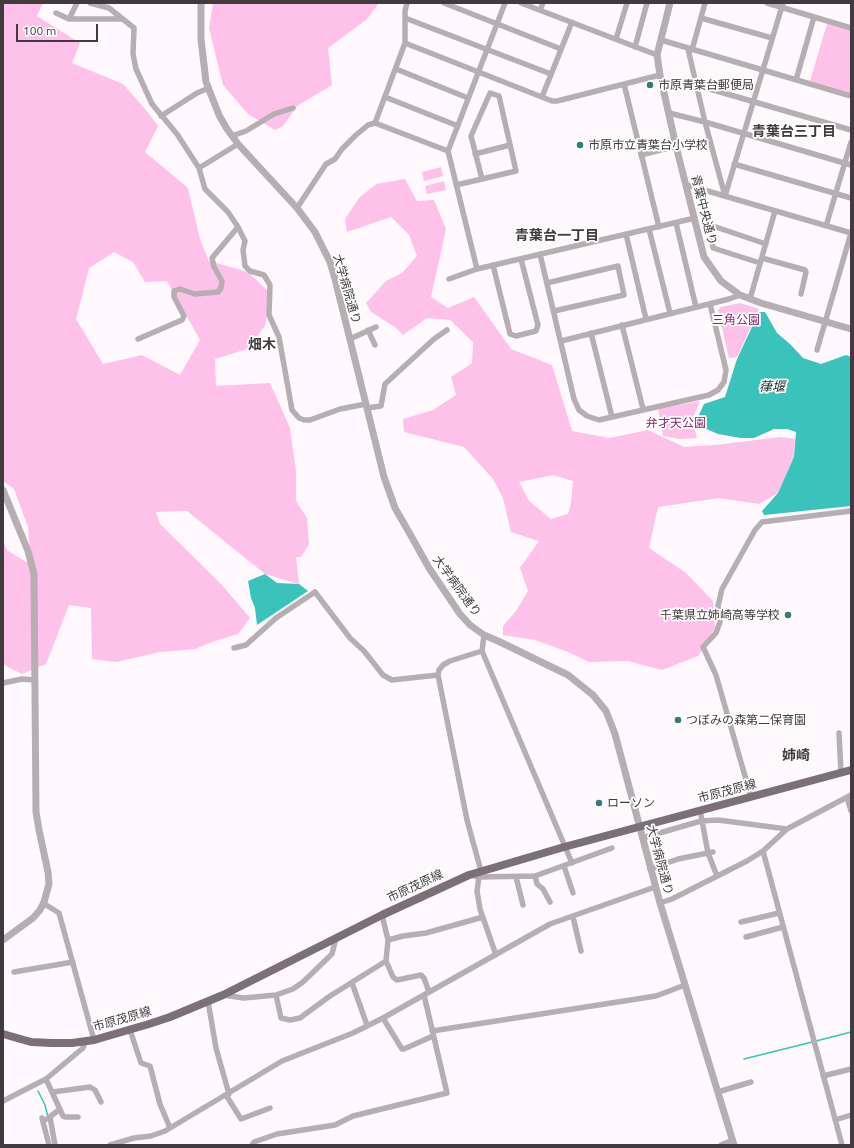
<!DOCTYPE html>
<html>
<head>
<meta charset="utf-8">
<style>
	body { margin:0 }
	#map { position:relative; width:854px; height:1148px; overflow:hidden; background:#fff8fc; font-family:Ubuntu,sans-serif }
	canvas { display:block }
	.frame { position:absolute; inset:0; border:4px solid #413a3f; pointer-events:none }
	.scale { position:absolute; left:16px; top:24px; width:82px; height:18px; box-sizing:border-box; border:2px solid #413a3f; border-top:0; padding-left:5px; font-size:12px; line-height:14px; white-space:nowrap; color:#413a3f; -webkit-text-stroke:3px #fff; paint-order:stroke }
</style>
</head>
<body>
<div id="map">
<canvas width="854" height="1148"></canvas>
<div class="frame"></div>
<div class="scale">100 m</div>
</div>
<script>
const ctx = document.querySelector('canvas').getContext('2d');
ctx.lineJoin = 'round';
function fill(path, color) {
  ctx.fillStyle = color;
  ctx.fill(path, 'evenodd');
}
function poly(rows) {
  const path = new Path2D();
  for (const r of rows) {
    path.moveTo(r[0], r[1]);
    for (let i = 2; i < r.length; i += 2) path.lineTo(r[i], r[i + 1]);
  }
  return path;
}
function stroke(path, color, width, dash) {
  ctx.strokeStyle = color;
  ctx.lineWidth = width;
  ctx.lineCap = dash ? 'butt' : 'round';
  ctx.setLineDash(dash || []);
  ctx.stroke(path);
}
function label(font, color, halo, rows, align = 'center') {
  ctx.font = font + ' Ubuntu,"Noto Sans JP",sans-serif';
  ctx.lineWidth = 3.5;
  ctx.setLineDash([]);
  ctx.textBaseline = 'middle';
  ctx.strokeStyle = halo;
  ctx.fillStyle = color;
  for (const [text, x, y, turn = 0] of rows) {
    ctx.save();
    ctx.translate(x, y);
    ctx.rotate((+turn || 0) * Math.PI / 180);
    ctx.textAlign = isNaN(turn) ? turn : align;
    if (halo) ctx.strokeText(text, 0, 0);
    ctx.fillText(text, 0, 0);
    ctx.restore();
  }
}
fill(poly([
	[3,3,43,3,37,16,80,43,72,63,123,84,146,110,158,126,145,152,188,188,200,239,209,261,248,272,271,294,265,326,247,349,215,359,216,386,270,383,290,428,296,471,296,501,307,518,309,544,301,557,296,557,299,584,265,574,187,511,156,512,160,524,222,585,250,618,238,634,212,642,195,649,160,652,116,662,92,659,91,608,69,605,46,664,22,674,4,665,3,541,7,550,31,565,28,527,14,489,3,481],
	[114,252,133,262,145,282,167,281,200,340,180,375,142,355,103,364,76,319,89,268],
	[213,3,379,3,367,19,328,48,332,85,297,106,283,126,275,130,248,114,223,85,209,28],
	[827,24,851,30,851,93,810,81],
	[441,167,443,176,424,181,422,172],
	[405,179,417,201,434,200,446,229,431,297,448,308,474,297,511,349,552,365,572,431,609,438,648,430,684,447,715,445,781,437,795,439,794,457,778,493,759,504,719,498,658,507,649,548,686,573,713,601,715,628,698,656,662,670,628,661,589,662,568,652,535,640,503,635,503,626,516,611,528,591,520,568,539,541,511,532,503,498,493,479,464,447,404,432,403,419,433,410,456,395,451,377,472,363,473,342,450,320,427,318,403,335,395,327,371,312,366,303,386,281,402,273,417,256,409,235,391,217,347,232,345,219,359,198,376,184],
	[553,475,573,481,571,503,568,514,551,519,529,501,519,482],
	[444,181,446,190,427,194,425,186],
	[740,303,759,309,737,357,729,358,718,310,721,307],
	[700,401,692,419,697,438,680,439,663,436,658,409]
]), '#fdc1ea');
fill(poly([
	[759,312,765,312,777,333,790,344,803,358,821,364,846,355,851,357,851,506,764,515,762,511,778,493,794,457,796,432,787,429,774,429,754,438,741,438,718,434,704,428,699,415,704,404,725,397,737,359],
	[265,574,277,583,299,584,308,591,257,625,255,608,251,598,248,581]
]), '#39c3ba');
stroke(poly([
	[816,1041,851,1032],
	[744,1059,812,1042],
	[38,1091,45,1105,48,1117]
]), '#39c3ba', 1.5);
stroke(poly([
	[90,3,109,8,134,28,133,54,136,69,152,104,177,134,199,168,205,189,228,212,238,227,245,241,243,250,245,266,250,271,264,275,270,285,269,315,279,337,292,410,299,418,304,420,310,420,340,409,366,404],
	[444,3,561,49],
	[521,3,657,55],
	[767,3,851,28],
	[540,10,543,3],
	[56,13,69,19,122,19],
	[405,18,551,74],
	[701,18,772,38],
	[69,19,77,3],
	[616,39,627,3],
	[661,40,851,96],
	[405,43,552,101,557,101,660,75],
	[635,47,647,3],
	[688,49,705,122,725,196],
	[692,50,705,3],
	[396,69,468,98],
	[796,80,814,17],
	[624,84,659,227],
	[696,85,851,130],
	[385,97,458,126],
	[542,97,572,22],
	[669,113,705,122,851,165],
	[161,116,197,93,209,88],
	[375,123,405,43,405,11,407,3],
	[232,136,246,131,274,114,293,108],
	[475,154,510,145],
	[641,155,676,146],
	[734,164,851,198],
	[199,168,238,144],
	[456,185,482,179,516,171,499,96,490,93,471,136,482,179],
	[687,185,851,233],
	[725,196,783,3],
	[297,208,326,164,335,159,342,149,356,135,368,125,375,123,448,151],
	[676,223,696,307],
	[826,226,851,142],
	[649,229,670,313],
	[626,234,646,319],
	[540,254,574,399,579,410,587,416,599,420,709,395,718,390,724,382,726,370,710,304],
	[762,258,805,270,806,272,801,294],
	[760,263,713,248,710,225,766,244],
	[493,265,510,334,516,336,536,331,538,325,521,259],
	[477,269,448,151,505,3],
	[449,279,477,269,695,218],
	[547,283,618,266,624,295,554,311],
	[750,299,775,211],
	[622,325,643,409],
	[368,330,375,345],
	[591,333,612,417],
	[138,339,182,320,184,316,174,297,174,291,180,289,195,294,218,292,221,288,222,281,214,267,212,258,238,227],
	[350,339,376,327],
	[561,341,729,299,740,295],
	[817,350,851,233],
	[367,408,381,406,385,384,434,339,447,330],
	[484,635,482,651,572,863],
	[234,648,246,645,276,618,315,592,350,638,364,651,383,675,392,680,438,675],
	[3,683,22,679,35,680],
	[839,733,841,773],
	[751,797,716,675,703,647,716,633,720,622,718,606,722,589,755,530,762,522,851,511],
	[847,797,851,811],
	[700,810,708,853,717,876],
	[642,838,701,821,718,820,787,829],
	[763,851,842,1145],
	[564,866,573,893],
	[650,869,678,859,713,852],
	[481,871,467,820,438,675,439,670,443,665,450,661,482,651],
	[470,875,479,877,535,876,612,848],
	[535,876,537,884,543,889,550,902],
	[479,877,477,891,480,909,496,955],
	[516,877,523,905],
	[43,903,59,913,94,1040],
	[660,903,672,899,747,861,763,851,787,829,851,795],
	[573,917,581,951],
	[741,922,779,913],
	[746,937,783,927],
	[388,940,403,936,426,933,483,917],
	[386,961,393,977,397,980,421,975,424,978,429,992],
	[14,972,73,962],
	[352,983,367,1025],
	[223,995,244,998,276,995,293,989,303,982,332,954,336,938],
	[276,995,281,1018,290,1020,300,1018,330,996,386,961,388,940,382,915],
	[208,1001,216,1048,229,1094],
	[383,1018,402,1049,404,1049,433,1036],
	[130,1030,141,1063,150,1066,160,1104,170,1128],
	[432,1031,656,996,685,985],
	[823,1076,851,1069],
	[46,1079,63,1116,65,1117,78,1117],
	[53,1092,90,1087,95,1090,101,1102],
	[718,1092,751,1082],
	[226,1095,241,1119,270,1108],
	[3,1101,46,1079,83,1048,85,1042],
	[50,1117,55,1145],
	[42,1118,49,1145],
	[47,1119,60,1109],
	[835,1120,851,1115],
	[110,1145,134,1138,151,1136,165,1131,282,1061,353,1033,383,1018,550,924,655,887],
	[252,1145,254,1142,277,1134,335,1125,353,1116,447,1093,424,995],
	[721,1145,733,1140]
]), '#b6aeb3', 5.5);
stroke(poly([
	[201,3,201,39,206,82,219,115,227,129,238,144,297,208,315,232,330,262,335,279,384,477,395,508,410,534,429,568,460,614,470,625,484,635,498,641,568,675,593,695,606,711,615,734,660,903,734,1145],
	[670,3,657,55,660,75,676,146,704,257,721,281,740,295,761,303,851,329],
	[3,490,28,551,34,574,36,812,39,830,48,872,49,884,44,902,40,910,33,918,3,940]
]), '#b6aeb3', 7);
stroke(poly([
	[3,1034,31,1042,52,1043,72,1043,94,1040,149,1024,170,1017,223,995,382,915,469,875,564,847,851,770]
]), '#7c6f78', 8);
for (const [x, y, r, color] of [
	[650,85,4,"#337b76"],
	[580,145,4,"#337b76"],
	[788,615,4,"#337b76"],
	[678,720,4,"#337b76"],
	[599,803,4,"#337b76"]
]) {
  const dot = new Path2D();
  dot.arc(x, y, r, 0, 2 * Math.PI);
  ctx.fillStyle = color;
  ctx.fill(dot);
  stroke(dot, '#fff', 1.5);
}
label('12px', '#413a3f', '#fff', [
	["市原青葉台郵便局",658,85],
	["市原市立青葉台小学校",588,145],
	["千葉県立姉崎高等学校",780,615,"right"],
	["つぼみの森第二保育園",686,720],
	["ローソン",607,803]
], 'left');
label('12px', '#413a3f', '#fff', [
	["青葉中央通り",704,210,76],
	["大学病院通り",347,289,74],
	["大学病院通り",457,586,54],
	["市原茂原線",727,791,-15],
	["大学病院通り",660,860,75],
	["市原茂原線",415,886,-25],
	["市原茂原線",122,1019,-16]
]);
label('12px', '#81296d', '#fff', [
	["三角公園",736,320],
	["弁才天公園",676,423]
]);
label('italic 13px', '#1b312f', '#fff', [
	["葎堰",772,387]
]);
label('bold 14px', '#413a3f', '#fff', [
	["青葉台三丁目",794,131],
	["青葉台一丁目",557,235],
	["畑木",262,344],
	["姉崎",796,755]
]);
</script>
</body>
</html>
